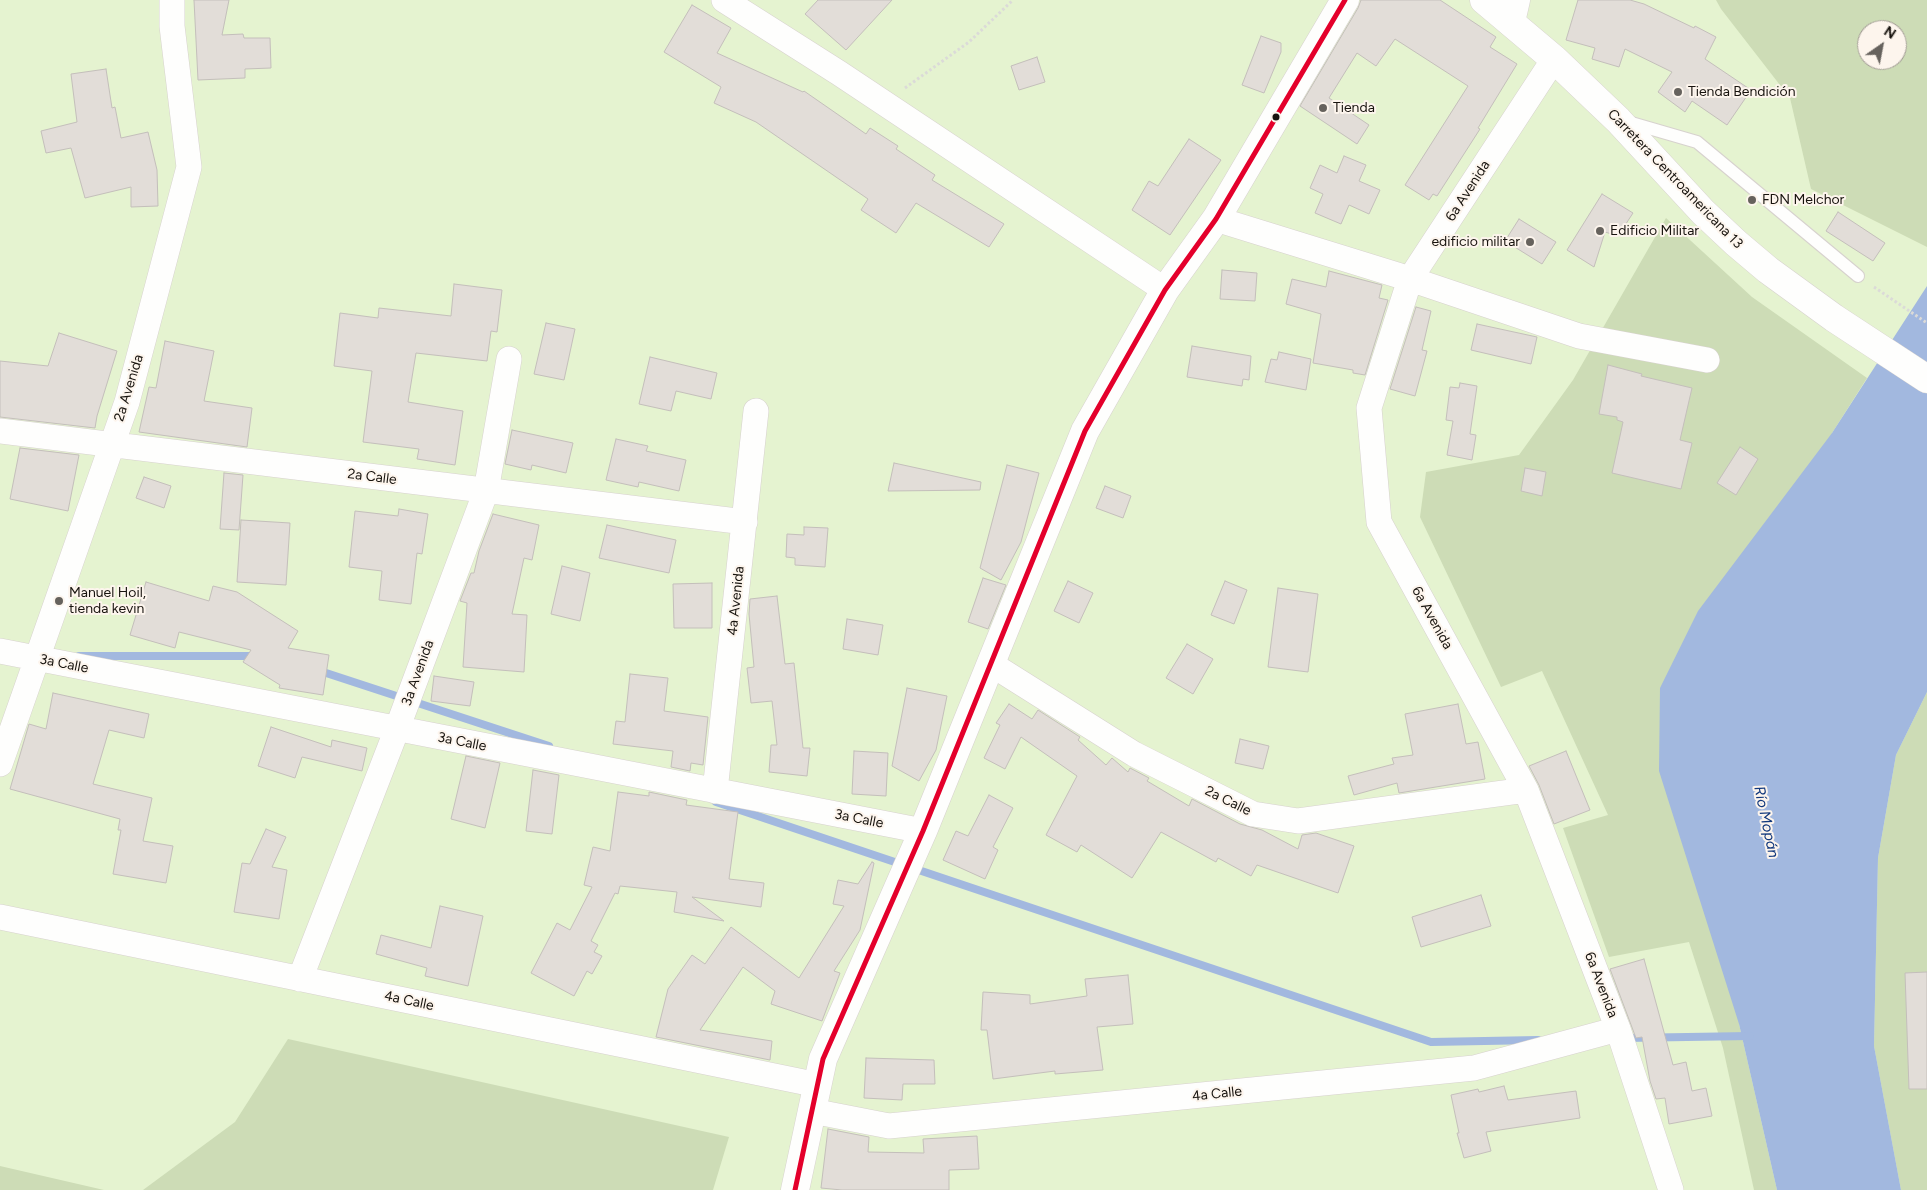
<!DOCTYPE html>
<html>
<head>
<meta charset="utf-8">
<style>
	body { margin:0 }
	#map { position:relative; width:1927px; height:1190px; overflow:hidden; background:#faf5f0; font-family:Figtree,sans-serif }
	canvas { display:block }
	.north { position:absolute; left:1857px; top:20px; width:50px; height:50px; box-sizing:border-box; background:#fdf5ed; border:1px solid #a19b94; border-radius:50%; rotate:33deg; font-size:14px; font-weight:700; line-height:20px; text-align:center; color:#17130e }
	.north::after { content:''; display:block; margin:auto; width:18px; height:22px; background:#66625d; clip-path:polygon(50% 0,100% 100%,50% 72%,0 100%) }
</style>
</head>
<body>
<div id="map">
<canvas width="1927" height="1190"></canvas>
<div class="north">N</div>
</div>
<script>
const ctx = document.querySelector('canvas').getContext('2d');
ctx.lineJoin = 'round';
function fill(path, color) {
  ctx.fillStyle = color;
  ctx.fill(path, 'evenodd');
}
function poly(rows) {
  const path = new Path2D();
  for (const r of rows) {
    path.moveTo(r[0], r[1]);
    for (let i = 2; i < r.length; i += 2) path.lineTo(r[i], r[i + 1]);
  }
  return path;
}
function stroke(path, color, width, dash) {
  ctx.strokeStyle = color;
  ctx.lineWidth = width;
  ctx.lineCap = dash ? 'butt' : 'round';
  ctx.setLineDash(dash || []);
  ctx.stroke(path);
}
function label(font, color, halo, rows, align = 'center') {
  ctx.font = font + ' Figtree,sans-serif';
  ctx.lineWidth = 4;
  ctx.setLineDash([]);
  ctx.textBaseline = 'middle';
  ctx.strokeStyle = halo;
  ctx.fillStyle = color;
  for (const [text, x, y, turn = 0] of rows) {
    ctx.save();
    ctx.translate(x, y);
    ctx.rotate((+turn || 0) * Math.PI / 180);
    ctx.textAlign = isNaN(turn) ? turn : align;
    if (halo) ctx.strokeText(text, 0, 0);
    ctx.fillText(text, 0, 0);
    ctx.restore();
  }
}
fill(poly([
	[0,0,1927,0,1927,1190,0,1190],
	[1867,30,1897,30,1897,60,1867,60]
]), '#e5f3d0');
fill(poly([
	[1716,0,1927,0,1927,247,1811,189,1790,98,1721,9],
	[1867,30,1897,30,1897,60,1867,60],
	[1666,218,1752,297,1867,378,1832,433,1739,1024,1777,1190,1754,1190,1723,1048,1689,942,1609,957,1563,828,1608,815,1542,671,1501,687,1420,517,1426,472,1519,455,1573,380],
	[1927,692,1927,1190,1901,1190,1874,1046,1878,858,1896,755],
	[288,1039,729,1137,713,1190,143,1190,235,1122],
	[0,1166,104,1190,0,1190]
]), '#cddcb6');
fill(poly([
	[1927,286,1927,692,1896,755,1878,858,1874,1046,1901,1190,1777,1190,1739,1024,1659,771,1660,688,1698,611,1832,433]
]), '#a2b8df');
stroke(poly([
	[79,656,255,656],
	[317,670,549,746],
	[716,802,1431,1042,1538,1040],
	[1624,1038,1750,1036]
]), '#a2b8df', 8);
const building = poly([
	[194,0,229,0,222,35,243,34,244,38,270,38,271,68,245,69,245,78,198,80,194,0],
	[818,0,892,0,846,50,805,14,818,0],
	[1361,0,1440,0,1496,37,1490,47,1517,64,1478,128,1480,129,1437,196,1433,194,1429,200,1405,185,1468,86,1395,39,1376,66,1357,53,1329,98,1369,125,1357,144,1300,106,1358,8,1361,0],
	[1578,0,1630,0,1644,4,1694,28,1695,26,1716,37,1705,59,1751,90,1727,125,1692,101,1685,112,1658,92,1672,72,1625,49,1619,67,1592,59,1595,48,1566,40,1578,0],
	[692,5,731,28,717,53,803,92,804,91,866,134,870,128,898,146,896,149,935,175,932,180,1004,224,989,247,916,203,896,233,861,210,868,199,756,122,714,103,721,87,664,52,692,5],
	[1261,36,1281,43,1281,52,1264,93,1242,85,1261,36],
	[1037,57,1045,82,1019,90,1011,66,1037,57],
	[106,69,112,108,115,107,121,138,148,132,157,170,158,206,131,207,131,187,85,198,71,148,46,153,41,131,77,122,71,74,106,69],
	[1189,139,1221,160,1170,235,1132,210,1149,181,1158,186,1189,139],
	[1344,156,1366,165,1359,181,1380,190,1369,214,1349,205,1341,224,1315,213,1323,194,1310,188,1320,165,1337,173,1344,156],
	[1602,194,1633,213,1618,236,1605,232,1594,267,1567,250,1602,194],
	[1838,212,1885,243,1873,261,1826,231,1838,212],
	[1519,219,1556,242,1542,264,1505,241,1519,219],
	[1222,270,1257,273,1255,301,1220,299,1222,270],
	[1329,271,1382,285,1379,298,1388,300,1365,375,1353,373,1353,370,1313,363,1321,314,1286,304,1292,279,1326,287,1329,271],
	[454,284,502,290,497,332,491,331,487,361,416,353,408,402,463,411,455,465,417,459,419,449,363,442,372,371,334,366,340,313,378,318,379,308,451,316,454,284],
	[1416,307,1431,311,1422,350,1427,351,1415,396,1390,389,1416,307],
	[546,323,575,329,564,380,534,374,546,323],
	[1477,324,1537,337,1531,364,1471,350,1477,324],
	[59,333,117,351,97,416,95,428,0,417,0,361,48,366,59,333],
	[165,341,214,351,204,401,252,408,247,447,139,432,149,387,156,388,165,341],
	[1192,346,1251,356,1249,380,1243,379,1242,386,1187,377,1192,346],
	[1279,352,1311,359,1306,390,1265,382,1271,359,1277,360,1279,352],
	[650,357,717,373,711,399,676,391,671,411,639,404,650,357],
	[1608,365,1642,374,1641,376,1692,388,1680,440,1692,443,1681,489,1612,473,1623,422,1617,420,1617,417,1599,414,1608,365],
	[1460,383,1477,386,1470,434,1476,435,1472,460,1447,455,1453,421,1446,420,1450,387,1459,388,1460,383],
	[512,430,573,443,566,473,532,465,531,470,505,464,512,430],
	[616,439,648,446,646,451,686,460,679,491,639,482,638,487,606,480,616,439],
	[1740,447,1758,459,1736,495,1717,483,1740,447],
	[20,448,79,455,68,511,10,499,20,448],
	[894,463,981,482,980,490,888,491,894,463],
	[1007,465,1039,473,1021,542,1001,580,980,568,1007,465],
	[1525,468,1546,472,1542,496,1521,491,1525,468],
	[224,473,243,475,239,530,220,529,224,473],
	[144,477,171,486,164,508,136,498,144,477],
	[1105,486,1131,496,1123,518,1096,508,1105,486],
	[399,509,428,514,422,554,417,553,411,604,379,600,382,571,349,567,355,511,398,516,399,509],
	[493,514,539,525,532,560,524,558,512,614,527,615,524,672,463,667,467,603,460,601,471,573,474,573,479,551,493,514],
	[241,520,290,523,286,585,237,582,241,520],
	[607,525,676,540,669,573,599,558,607,525],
	[804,527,828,528,825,567,795,565,795,558,786,557,787,534,804,535,804,527],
	[562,566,590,573,580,621,551,614,562,566],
	[983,578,1006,585,988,629,968,622,983,578],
	[1068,581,1093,593,1079,623,1054,611,1068,581],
	[1225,581,1247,590,1234,624,1211,615,1225,581],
	[146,582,209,601,213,586,237,592,298,631,288,648,329,655,323,695,279,688,280,685,243,662,251,650,179,632,175,648,130,635,146,582],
	[712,583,712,628,674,628,673,584,712,583],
	[1278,588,1318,594,1308,672,1268,667,1278,588],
	[777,596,785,664,794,663,803,748,810,748,807,776,769,772,771,745,777,745,772,701,751,703,747,668,754,667,749,614,750,599,777,596],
	[847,619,883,625,878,655,843,649,847,619],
	[1187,644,1213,659,1193,694,1166,678,1187,644],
	[630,674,668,678,664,711,708,717,703,765,691,763,690,771,671,767,673,751,613,744,616,721,625,722,630,674],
	[434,676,474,682,470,706,431,701,434,676],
	[907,688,947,696,936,750,919,781,892,766,907,688],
	[53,693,149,714,144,738,109,730,93,784,152,798,143,841,173,846,166,883,113,874,121,830,118,830,120,819,10,789,29,724,46,729,53,693],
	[1009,704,1032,719,1038,710,1080,737,1078,740,1106,765,1112,758,1128,772,1130,768,1149,778,1147,781,1189,806,1192,799,1240,824,1262,830,1298,849,1302,835,1316,833,1354,846,1338,893,1257,865,1251,876,1218,858,1216,862,1161,832,1132,878,1081,845,1077,852,1046,835,1077,776,1021,737,1005,769,984,758,1000,725,996,723,1009,704],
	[1458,704,1466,744,1478,742,1485,779,1399,793,1397,783,1354,795,1348,776,1394,764,1392,758,1413,755,1405,714,1458,704],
	[271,727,331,747,332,740,367,748,362,771,302,757,295,778,258,766,271,727],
	[1240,739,1269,746,1263,769,1235,763,1240,739],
	[854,751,888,753,886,796,852,794,854,751],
	[1566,751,1590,810,1554,824,1539,785,1529,766,1566,751],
	[466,756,500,763,485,828,451,819,466,756],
	[533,770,559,775,552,834,526,831,533,770],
	[618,792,649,796,649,792,687,800,686,805,738,812,729,879,764,883,761,907,692,897,724,921,674,912,677,892,620,886,618,894,615,893,591,941,598,945,594,952,602,956,592,974,587,971,574,996,531,973,557,923,570,930,592,887,584,885,593,847,610,851,618,792],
	[989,795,1013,808,993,847,998,850,985,879,943,860,956,831,968,836,989,795],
	[266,829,286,837,272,867,287,870,279,919,234,912,242,863,250,864,266,829],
	[872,862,874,863,860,930,834,971,840,973,822,1021,771,1004,775,991,743,967,700,1030,772,1041,770,1060,656,1037,668,989,692,955,705,964,731,927,799,978,844,906,833,904,838,880,858,884,872,862],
	[1481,895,1491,926,1421,947,1412,917,1481,895],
	[440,906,483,916,468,986,425,976,427,968,376,954,381,935,431,948,440,906],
	[1644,959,1673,1065,1686,1062,1692,1091,1706,1088,1712,1116,1669,1124,1665,1098,1656,1099,1650,1081,1642,1037,1636,1038,1610,969,1644,959],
	[1927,972,1927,1089,1909,1089,1905,973,1927,972],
	[1128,975,1133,1024,1097,1027,1103,1070,1055,1074,1055,1071,993,1079,987,1030,981,1030,983,992,1030,995,1030,1004,1087,996,1085,979,1128,975],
	[866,1058,934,1060,935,1084,903,1084,902,1100,864,1098,866,1058],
	[1504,1086,1508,1100,1576,1091,1580,1118,1486,1132,1491,1151,1464,1158,1457,1133,1459,1133,1451,1095,1478,1089,1479,1092,1504,1086],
	[828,1129,869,1137,868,1152,924,1153,923,1139,977,1136,979,1169,949,1170,949,1190,842,1190,821,1188,828,1129]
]);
fill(building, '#e2ddd8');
stroke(building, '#c4bfbb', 1);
const lane = poly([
	[1628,122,1697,142,1858,276]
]);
const street = poly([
	[724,0,839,73,1165,290],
	[1554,59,1410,279,1369,408,1379,522,1526,790,1618,1029,1671,1190],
	[1216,219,1410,279,1579,336,1707,360],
	[0,431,745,522],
	[0,651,923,831],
	[991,664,1134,754,1253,814,1298,821,1526,790],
	[0,764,127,402,189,167,172,26,172,0],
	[715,791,756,411],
	[0,917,818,1085],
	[300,979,397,729,486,491,509,359],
	[812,1111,889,1126,1474,1068,1618,1029]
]);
const secondary = poly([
	[1511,22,1516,0],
	[795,1190,823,1059,923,831,1085,431,1165,290,1216,219,1345,0]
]);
const highway = poly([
	[1484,0,1554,59,1618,120,1703,212,1736,243,1768,270,1834,318,1927,379]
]);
stroke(lane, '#d7d2ce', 14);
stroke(street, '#d7d2ce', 26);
stroke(secondary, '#d7d2ce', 29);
stroke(highway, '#d7d2ce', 29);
stroke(poly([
	[905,88,969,42,1013,0],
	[1874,287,1927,323]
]), '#dbdad8', 3, [2.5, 2.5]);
stroke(lane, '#fefefd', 12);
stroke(street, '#fefefd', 25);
stroke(secondary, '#fefefd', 28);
stroke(highway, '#fefefd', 28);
stroke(poly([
	[795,1190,823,1059,923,831,1085,431,1165,290,1216,219,1345,0]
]), '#e4002b', 5);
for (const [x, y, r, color] of [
	[1678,92,5,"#66625d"],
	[1323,108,5,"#66625d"],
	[1276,117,4.5,"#17130e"],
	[1752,200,5,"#66625d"],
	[1600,231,5,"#66625d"],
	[1530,242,5,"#66625d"],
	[59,601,5,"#66625d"]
]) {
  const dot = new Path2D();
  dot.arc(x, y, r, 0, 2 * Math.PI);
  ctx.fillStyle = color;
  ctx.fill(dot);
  stroke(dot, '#fdf5ed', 2);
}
label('14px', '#17130e', '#fdf5ed', [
	["Tienda Bendición",1688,92],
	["Tienda",1333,108],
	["FDN Melchor",1762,200],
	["Edificio Militar",1610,231],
	["edificio militar",1520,242,"right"],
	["Manuel Hoil,",69,593],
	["tienda kevin",69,609]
], 'left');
label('14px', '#17130e', '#fdf5ed', [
	["Carretera Centroamericana 13",1675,179,46],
	["6a Avenida",1468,191,-57],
	["2a Avenida",129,388,-73],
	["2a Calle",372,477,7],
	["4a Avenida",736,601,-84],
	["6a Avenida",1432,618,61],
	["3a Calle",64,664,11],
	["3a Avenida",418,673,-70],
	["3a Calle",462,742,11],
	["2a Calle",1228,801,26],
	["3a Calle",859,819,11],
	["6a Avenida",1601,985,69],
	["4a Calle",409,1001,12],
	["4a Calle",1217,1094,-6]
]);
label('italic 15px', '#10377c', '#fdf5ed', [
	["Río Mopán",1766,822,78]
]);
</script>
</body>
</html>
